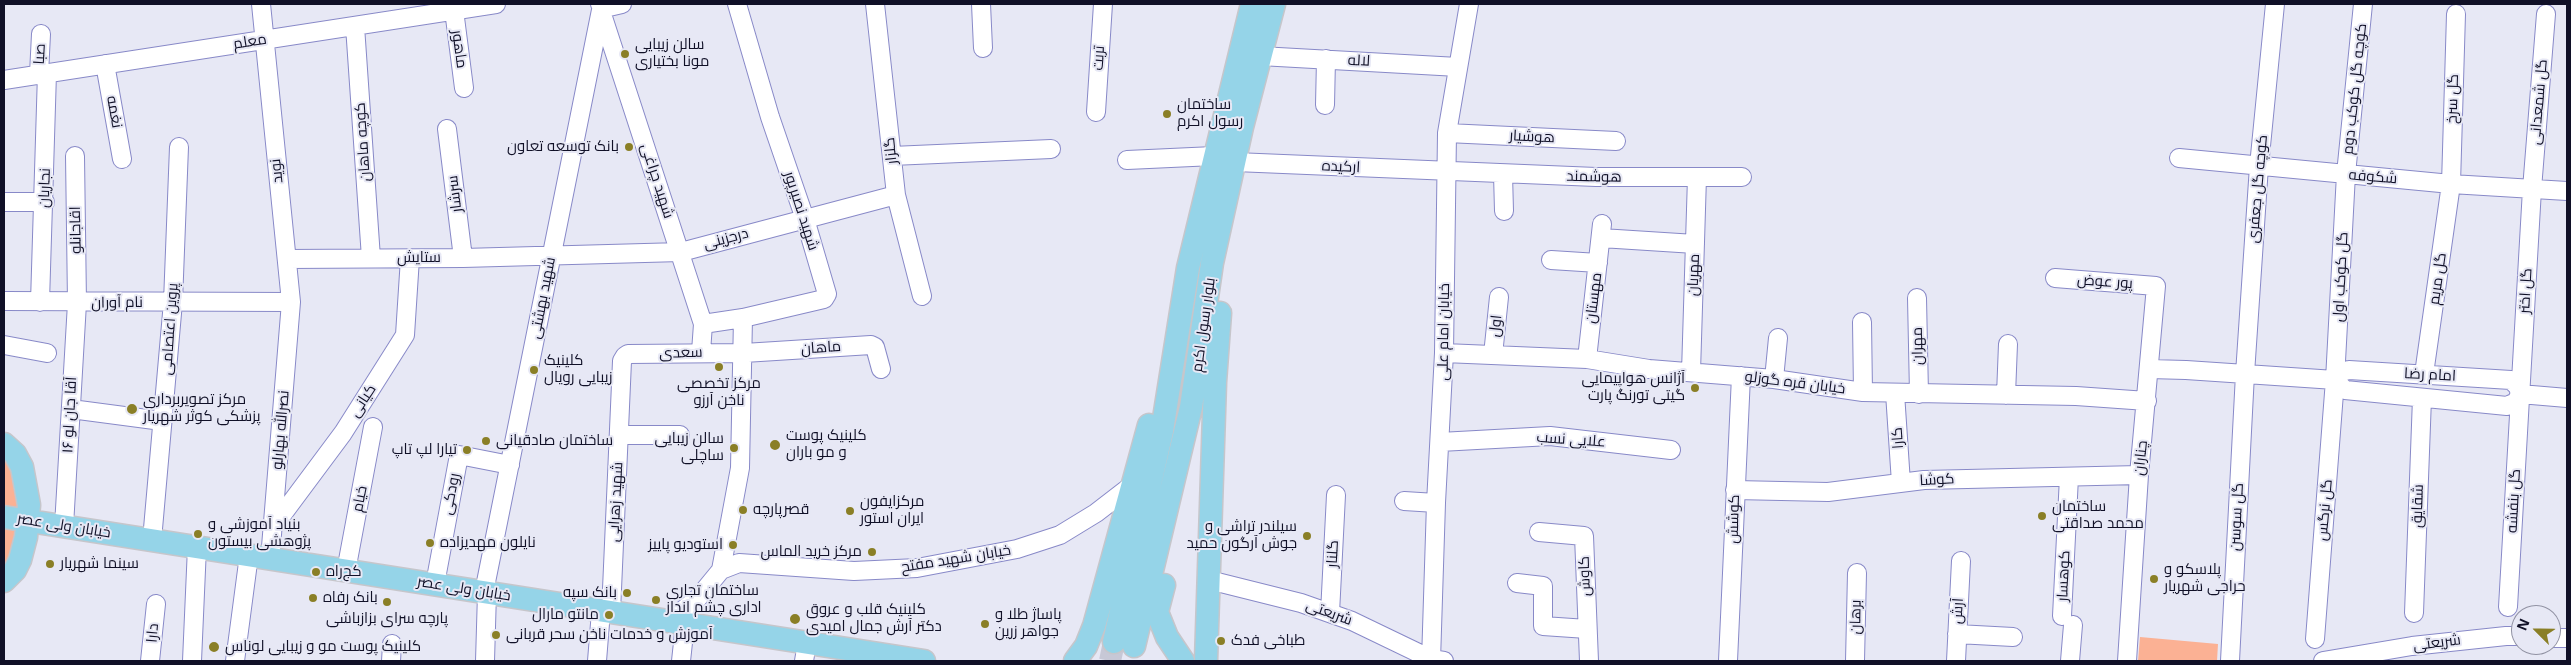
<!DOCTYPE html>
<html>
<head>
<meta charset="utf-8">
<style>
	body { margin:0 }
	#map { position:relative; width:2571px; height:665px; overflow:hidden; background:#e7e8f5; font-family:"Noto Sans",sans-serif }
	canvas { display:block }
	.frame { position:absolute; inset:0; border:5px solid #101027; pointer-events:none }
	.north { position:absolute; left:2511px; top:605px; width:50px; height:50px; box-sizing:border-box; background:#e7e8f5; border:1px solid #9192a3; border-radius:50%; rotate:293deg; font-size:14px; font-weight:700; line-height:20px; text-align:center; color:#101027 }
	.north::after { content:''; display:block; margin:auto; width:18px; height:22px; background:#8a7f26; clip-path:polygon(50% 0,100% 100%,50% 72%,0 100%) }
</style>
</head>
<body>
<div id="map">
<canvas width="2571" height="665"></canvas>
<div class="frame"></div>
<div class="north">N</div>
</div>
<script>
const ctx = document.querySelector('canvas').getContext('2d');
ctx.lineJoin = 'round';
function fill(path, color) {
  ctx.fillStyle = color;
  ctx.fill(path, 'evenodd');
}
function poly(rows) {
  const path = new Path2D();
  for (const r of rows) {
    path.moveTo(r[0], r[1]);
    for (let i = 2; i < r.length; i += 2) path.lineTo(r[i], r[i + 1]);
  }
  return path;
}
function stroke(path, color, width, dash) {
  ctx.strokeStyle = color;
  ctx.lineWidth = width;
  ctx.lineCap = dash ? 'butt' : 'round';
  ctx.setLineDash(dash || []);
  ctx.stroke(path);
}
function label(font, color, halo, rows, align = 'center') {
  ctx.font = font + ' "Noto Sans",Cairo,sans-serif';
  ctx.lineWidth = 4;
  ctx.setLineDash([]);
  ctx.textBaseline = 'middle';
  ctx.strokeStyle = halo;
  ctx.fillStyle = color;
  for (const [text, x, y, turn = 0] of rows) {
    ctx.save();
    ctx.translate(x, y);
    ctx.rotate((+turn || 0) * Math.PI / 180);
    ctx.textAlign = isNaN(turn) ? turn : align;
    if (halo) ctx.strokeText(text, 0, 0);
    ctx.fillText(text, 0, 0);
    ctx.restore();
  }
}
fill(poly([
	[4,455,11,464,19,511,4,509],
	[4,526,19,528,15,546,4,569],
	[2140,637,2218,644,2217,661,2138,661]
]), '#fbb194');
stroke(poly([
	[1110,661,1114,642]
]), '#c7c8d6', 22, [22, 11]);
const minor = poly([
	[261,4,291,302,270,559],
	[600,4,609,7,622,4],
	[875,4,896,195,922,296],
	[981,4,983,48],
	[454,10,464,88],
	[601,11,703,324,701,352],
	[355,26,371,258],
	[1260,56,1458,67],
	[105,64,122,159],
	[39,74,41,34],
	[4,80,496,4],
	[1325,105,1326,59],
	[1096,112,1103,4],
	[447,129,463,258],
	[1447,133,1616,141],
	[892,156,1051,149],
	[2179,158,2451,184,2567,191],
	[1127,160,1214,156],
	[1235,162,1596,177,1742,177],
	[1503,174,1504,211],
	[4,202,45,202],
	[1601,238,1695,244],
	[287,259,463,258,681,252,896,195],
	[1551,260,1598,263],
	[2055,278,2156,286,2139,475,2127,661],
	[1917,298,1919,394],
	[4,301,291,302],
	[40,302,47,73],
	[1862,322,1863,392],
	[703,324,743,318,824,299,827,294,805,219,770,117,737,4],
	[4,345,47,353],
	[1444,353,1587,359,1649,369,1774,379,1863,392,2076,396,2147,401],
	[1493,355,1499,297],
	[1587,359,1602,224],
	[2149,369,2186,370,2335,380],
	[2349,370,2511,380,2518,387,2520,394,2516,402,2507,406,2345,390,2335,380,2341,372,2349,370],
	[1691,372,1697,177],
	[2424,374,2451,184,2456,14],
	[1774,379,1778,338],
	[1895,393,1901,483],
	[2520,394,2567,398],
	[2006,395,2008,344],
	[71,409,162,421],
	[619,435,680,435],
	[1440,442,1550,436,1671,450],
	[1735,490,1828,492,1924,480,2139,475],
	[1404,501,1436,503],
	[64,526,77,303,75,156],
	[273,527,343,433,405,335,410,258],
	[1539,532,1584,536,1589,661],
	[152,540,173,302,179,147],
	[721,570,740,468,743,318],
	[346,571,373,427],
	[1209,580,1301,603,1352,621,1431,659,1444,661],
	[1517,583,1543,586,1543,626,1587,629],
	[435,584,459,455,510,465],
	[484,592,602,5],
	[2508,607,2532,189,2546,14],
	[611,612,622,361,625,356,628,354,744,353,871,345,875,347,881,369],
	[1330,613,1336,495],
	[2414,613,2422,398],
	[2062,616,2069,477],
	[665,621,678,614,698,598,721,570,739,563,854,571,917,568,1017,549,1060,535,1096,513,1131,486],
	[1957,634,2013,637],
	[2551,638,2567,638],
	[2315,639,2335,380,2346,174,2363,4],
	[150,661,156,604],
	[192,661,197,547],
	[235,661,249,555],
	[391,661,392,644],
	[485,661,487,593],
	[597,661,601,611],
	[681,661,685,624],
	[804,661,807,643],
	[1431,661,1436,503,1444,353,1447,133,1469,4],
	[1728,661,1741,376],
	[1855,661,1857,573],
	[1956,661,1961,561],
	[2070,661,2073,625],
	[2230,661,2245,374,2259,166,2275,4],
	[2323,661,2412,646,2506,636,2521,636]
]);
const major = poly([
	[4,444,15,454,22,467,29,505,26,537,20,560,15,570,4,581],
	[4,517,924,661],
	[1164,585,1157,612,1167,637,1183,661],
	[1114,642,1162,431,1188,268,1252,4],
	[1134,646,1191,407,1212,263,1242,127,1274,4],
	[1075,661,1086,646,1094,626,1149,425],
	[1206,661,1215,382,1220,313]
]);
stroke(minor, '#8889c8', 20);
stroke(major, '#c6c6cb', 25);
stroke(minor, '#fff', 18);
stroke(major, '#95d4e8', 22);
for (const [x, y, r, color] of [
	[625,54,5,"#8a7f26"],
	[1167,114,5,"#8a7f26"],
	[629,147,5,"#8a7f26"],
	[719,367,5,"#8a7f26"],
	[534,370,5,"#8a7f26"],
	[1695,388,5,"#8a7f26"],
	[132,409,6,"#8a7f26"],
	[486,441,5,"#8a7f26"],
	[775,445,6,"#8a7f26"],
	[734,448,5,"#8a7f26"],
	[467,450,5,"#8a7f26"],
	[743,510,5,"#8a7f26"],
	[850,511,5,"#8a7f26"],
	[2042,516,5,"#8a7f26"],
	[198,534,5,"#8a7f26"],
	[1307,536,5,"#8a7f26"],
	[430,543,5,"#8a7f26"],
	[733,545,5,"#8a7f26"],
	[872,552,5,"#8a7f26"],
	[50,564,5,"#8a7f26"],
	[316,572,5,"#8a7f26"],
	[2154,579,5,"#8a7f26"],
	[627,593,5,"#8a7f26"],
	[313,598,5,"#8a7f26"],
	[656,600,5,"#8a7f26"],
	[387,602,5,"#8a7f26"],
	[609,615,5,"#8a7f26"],
	[795,619,6,"#8a7f26"],
	[985,624,5,"#8a7f26"],
	[496,635,5,"#8a7f26"],
	[1221,641,5,"#8a7f26"],
	[214,647,6,"#8a7f26"]
]) {
  const dot = new Path2D();
  dot.arc(x, y, r, 0, 2 * Math.PI);
  ctx.fillStyle = color;
  ctx.fill(dot);
  stroke(dot, '#e7e8f5', 2);
}
label('15px', '#101027', '#e7e8f5', [
	["معلم",250,42,-9],
	["ماهور",459,49,82],
	["صبا",40,54,-87],
	["تربت",1099,58,-86],
	["لاله",1359,61,3],
	["کوچه گل کوکب دوم",2355,89,-84],
	["گل سرخ",2453,99,-88],
	["گل شمعدانی",2539,102,-85],
	["نغمه",114,112,80],
	["هوشیار",1532,137,3],
	["کوچه ماهان",363,142,-94],
	["گلزار",891,151,-96],
	["ارکیده",1341,167,3],
	["نوید",277,171,-96],
	["هوشمند",1594,177,1],
	["شکوفه",2373,177,5],
	["شهید چراغی",657,181,72],
	["نجاریان",45,188,-88],
	["کوچه گل جعفری",2258,189,-85],
	["سرشار",455,194,-97],
	["شهید نصیرپور",801,211,72],
	["اقاجانلو",76,230,-91],
	["درجزینی",726,239,-15],
	["ستایش",419,258],
	["مهریان",1694,275,-88],
	["گل کوکب اول",2341,277,-87],
	["گل مریم",2438,279,-82],
	["پور عوض",2105,282,4],
	["گل اختر",2526,291,-87],
	["شهید بهشتی",543,298,-79],
	["مهستان",1594,298,-83],
	["نام آوران",117,303,-1],
	["بلوار رسول اکرم",1204,325,-82],
	["اول",1496,326,-84],
	["پروین اعتصامی",170,329,-86],
	["خیابان امام علی",1444,332,-89],
	["مهران",1918,346,-91],
	["ماهان",821,348,-4],
	["سعدی",681,353,-1],
	["امام رضا",2430,375,3],
	["خیابان قره گوزلو",1795,383,7],
	["کیانی",363,401,-57],
	["آقا جان لو ۱۶",70,415,-87],
	["نصرالله بهارلو",281,430,-85],
	["کارا",1898,438,-94],
	["علایی نسب",1571,440,4],
	["چناران",2141,458,-84],
	["کوشا",1937,480,-3],
	["رودکی",451,494,-79],
	["خیام",360,499,-79],
	["گل بنفشه",2514,501,-87],
	["شهید زهرایی",616,502,-87],
	["شقایق",2418,506,-88],
	["گل نرگس",2325,510,-85],
	["گل سوسن",2237,517,-87],
	["کوشش",1734,519,-88],
	["خیابان ولی عصر",64,526,9],
	["گلنار",1333,554,-87],
	["خیابان شهید مفتح",956,559,-9],
	["کاوش",1585,576,-92],
	["کوهسار",2064,576,-87],
	["خیابان ولی عصر",464,589,9],
	["آرش",1958,611,-87],
	["شریعتی",1329,613,20],
	["برهان",1856,617,-89],
	["دارا",153,633,-85],
	["شریعتی",2437,643,-7]
]);
label('15px', '#101027', '#e7e8f5', [
	["سالن زیبایی",635,45],
	["مونا بختیاری",635,62],
	["ساختمان",1177,105],
	["رسول اکرم",1177,122],
	["بانک توسعه تعاون",619,147,"right"],
	["کلینیک",544,361],
	["زیبایی رویال",544,378],
	["آژانس هواپیمایی",1685,379,"right"],
	["گیتی تورنگ پارت",1685,396,"right"],
	["مرکز تخصصی",719,384,"center"],
	["ناخن آرزو",719,401,"center"],
	["مرکز تصویربرداری",143,400],
	["پزشکی کوثر شهریار",143,417],
	["کلینیک پوست",786,436],
	["و مو باران",786,453],
	["سالن زیبایی",724,439,"right"],
	["ساچلی",724,456,"right"],
	["ساختمان صادقیانی",496,441],
	["تیارا لپ تاپ",457,450,"right"],
	["مرکزایفون",860,502],
	["ایران استور",860,519],
	["ساختمان",2052,507],
	["محمد صداقتی",2052,524],
	["قصرپارچه",753,510],
	["بنیاد آموزشی و",208,525],
	["پژوهشی بیستون",208,542],
	["سیلندر تراشی و",1297,527,"right"],
	["جوش آرگون حمید",1297,544,"right"],
	["نایلون مهدیزاده",440,543],
	["استودیو پاییز",723,545,"right"],
	["مرکز خرید الماس",862,552,"right"],
	["سینما شهریار",60,564],
	["پلاسکو و",2164,570],
	["حراجی شهریار",2164,587],
	["کج‌راه",326,572],
	["ساختمان تجاری",666,591],
	["اداری چشم انداز",666,608],
	["بانک سپه",617,593,"right"],
	["بانک رفاه",323,598],
	["کلینیک قلب و عروق",806,610],
	["دکتر آرش جمال امیدی",806,627],
	["مانتو مارال",599,615,"right"],
	["پاساژ طلا و",995,615],
	["جواهر زرین",995,632],
	["پارچه سرای بزازباشی",387,619,"center"],
	["آموزش و‌ خدمات ناخن سحر قربانی",506,635],
	["طباخی فدک",1231,641],
	["کلینیک پوست مو و زیبایی لوناس",225,647]
], 'left');
</script>
</body>
</html>
